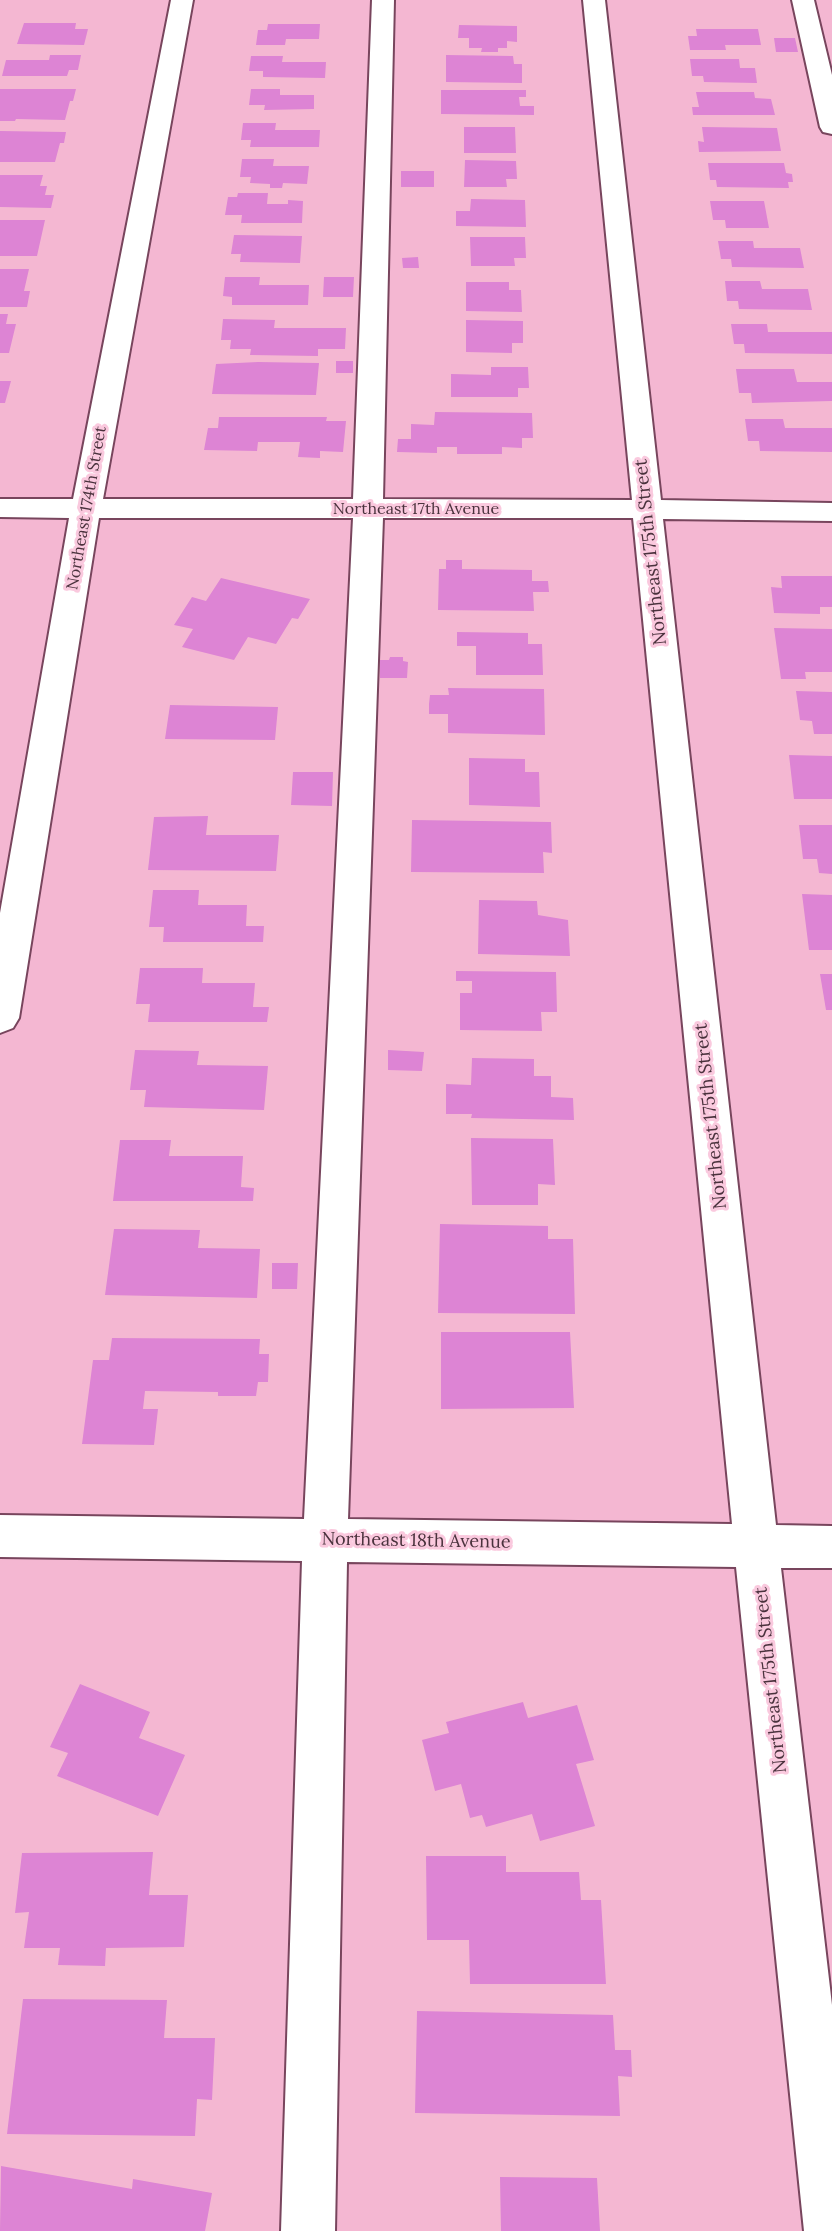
<!DOCTYPE html>
<html>
<head>
<meta charset="utf-8">
<style>
	body { margin:0 }
	canvas { display:block; background:#f4b7d2 }
</style>
</head>
<body>
<canvas width="832" height="2231"></canvas>
<script>
const ctx = document.querySelector('canvas').getContext('2d');
ctx.lineJoin = 'round';
function fill(path, color) {
  ctx.fillStyle = color;
  ctx.fill(path, 'evenodd');
}
function poly(rows) {
  const path = new Path2D();
  for (const r of rows) {
    path.moveTo(r[0], r[1]);
    for (let i = 2; i < r.length; i += 2) path.lineTo(r[i], r[i + 1]);
  }
  return path;
}
function stroke(path, color, width, dash) {
  ctx.strokeStyle = color;
  ctx.lineWidth = width;
  ctx.lineCap = dash ? 'butt' : 'round';
  ctx.setLineDash(dash || []);
  ctx.stroke(path);
}
function label(font, color, halo, rows, align = 'center') {
  ctx.font = font + ' Lora,serif';
  ctx.lineWidth = 6;
  ctx.setLineDash([]);
  ctx.textBaseline = 'middle';
  ctx.strokeStyle = halo;
  ctx.fillStyle = color;
  for (const [text, x, y, turn = 0] of rows) {
    ctx.save();
    ctx.translate(x, y);
    ctx.rotate((+turn || 0) * Math.PI / 180);
    ctx.textAlign = isNaN(turn) ? turn : align;
    if (halo) ctx.strokeText(text, 0, 0);
    ctx.fillText(text, 0, 0);
    ctx.restore();
  }
}
fill(poly([
	[24,23,76,23,75,29,88,29,84,45,17,44],
	[268,24,320,24,319,39,286,39,285,45,256,45,258,30,267,30],
	[459,25,517,26,517,42,507,41,507,48,498,48,498,52,481,52,482,48,469,48,469,38,458,38],
	[696,29,758,29,761,45,725,45,726,50,690,50,688,36,697,36],
	[774,38,795,38,798,52,776,52],
	[50,55,81,55,78,70,69,70,67,76,2,76,6,60,49,60],
	[446,55,513,56,514,64,522,64,522,83,446,82],
	[251,56,283,56,282,62,326,62,325,78,263,77,263,71,249,71],
	[690,59,739,59,740,68,755,68,757,83,704,82,703,76,692,76],
	[0,89,76,89,73,101,70,101,65,120,16,119,15,121,0,121],
	[251,89,280,89,280,95,314,95,314,109,264,110,265,105,249,105],
	[441,90,526,90,526,97,519,97,520,106,534,106,534,115,441,114],
	[696,92,754,92,755,98,771,99,775,115,693,115,692,107,699,107],
	[243,123,276,123,275,130,320,130,319,147,250,147,251,140,241,140],
	[464,127,515,127,516,153,464,153],
	[702,127,777,128,781,151,699,152,698,141,704,142],
	[0,131,66,132,64,143,60,143,55,162,0,162],
	[242,159,274,159,273,166,309,166,307,184,283,183,282,188,270,188,270,184,250,183,251,177,240,177],
	[465,160,516,161,517,179,506,179,507,187,464,187],
	[708,163,784,163,786,173,792,174,793,182,788,182,789,188,717,187,716,180,710,180],
	[401,171,434,171,434,187,401,187],
	[0,175,43,175,40,186,47,186,45,195,54,195,51,208,0,207],
	[238,193,268,193,267,204,288,204,288,200,303,201,302,223,241,223,242,215,225,215,228,197,237,197],
	[471,199,525,200,526,227,456,226,456,211,470,211],
	[710,201,764,201,769,228,726,228,725,220,713,220],
	[0,220,45,220,37,256,0,256],
	[234,235,302,236,300,263,240,262,241,254,231,254],
	[470,237,525,237,526,258,514,258,515,266,471,266],
	[718,241,753,241,754,248,800,248,804,268,732,267,731,259,721,259],
	[418,257,419,268,403,268,402,258],
	[0,269,29,269,24,291,30,291,27,307,0,307],
	[225,277,260,277,259,285,309,285,308,305,232,305,232,297,223,296],
	[324,277,354,277,353,297,323,297],
	[725,281,760,281,762,289,808,289,812,310,739,309,738,301,727,301],
	[466,282,509,282,509,290,521,290,522,312,466,311],
	[0,314,8,314,6,324,16,324,9,353,0,353],
	[223,319,275,320,274,328,346,328,345,349,318,349,318,356,250,355,251,349,230,349,231,340,221,340],
	[466,320,523,321,523,343,512,343,512,353,466,352],
	[731,324,767,324,768,332,832,332,832,354,745,353,744,344,734,344],
	[336,361,353,361,353,373,336,373],
	[258,362,319,363,316,395,212,394,216,364],
	[491,367,528,367,529,388,518,388,518,397,451,397,451,374,491,375],
	[736,369,794,369,797,382,832,382,832,401,752,403,751,393,739,393],
	[0,381,11,381,5,403,0,403],
	[435,412,532,413,533,438,522,438,522,448,502,447,502,454,457,454,457,447,437,447,437,453,397,452,398,439,411,439,411,424,434,425],
	[219,417,327,417,326,421,346,421,343,452,320,451,320,458,298,457,300,442,258,442,257,451,204,450,208,428,218,428],
	[745,419,783,419,785,428,832,428,832,452,760,451,759,441,748,441],
	[446,560,462,560,462,569,532,570,532,581,548,581,549,592,533,592,534,611,438,610,439,569,446,569],
	[781,576,832,576,832,607,820,607,820,614,774,613,771,587,782,588],
	[221,578,310,599,298,619,292,618,276,644,248,637,234,660,182,647,193,629,174,625,192,597,206,601],
	[774,628,832,629,832,672,805,672,806,679,781,679],
	[457,632,528,633,528,644,542,644,543,675,476,675,476,646,457,646],
	[390,657,403,657,403,661,408,662,407,678,380,678,380,660,389,660],
	[448,688,544,689,545,735,448,733,448,714,429,714,429,704,430,695,449,695],
	[796,691,832,692,832,734,814,734,812,721,800,720],
	[170,705,278,707,275,740,165,739],
	[789,755,832,756,832,799,794,799],
	[469,758,525,759,525,772,539,772,540,807,469,805],
	[293,772,333,772,332,806,291,805],
	[208,816,206,835,279,835,276,871,148,870,154,817],
	[412,820,551,822,552,853,543,852,544,873,411,872],
	[799,825,832,825,832,874,819,873,817,859,803,859],
	[153,890,199,890,198,905,247,905,246,926,264,926,263,942,163,942,164,927,149,927],
	[802,894,832,895,832,950,809,950],
	[479,900,537,901,538,915,568,920,570,956,478,954],
	[140,968,203,968,202,983,255,983,253,1007,269,1007,267,1022,148,1022,150,1004,136,1004],
	[456,971,556,972,557,1012,541,1012,542,1031,460,1030,460,993,472,993,472,981,456,981],
	[820,974,832,974,832,1010,826,1010],
	[135,1050,199,1051,197,1065,268,1066,264,1110,144,1107,146,1090,130,1090],
	[388,1050,424,1052,422,1071,388,1070],
	[472,1058,534,1059,534,1076,551,1076,551,1097,573,1098,574,1120,471,1118,472,1114,446,1114,446,1084,471,1085],
	[471,1138,553,1139,555,1185,538,1184,538,1205,472,1205],
	[120,1140,171,1140,169,1156,243,1156,241,1187,254,1188,253,1201,113,1201],
	[440,1224,548,1226,548,1239,573,1239,575,1314,438,1313],
	[114,1229,200,1230,198,1248,260,1249,257,1298,105,1295],
	[272,1263,298,1263,297,1289,272,1289],
	[441,1332,570,1332,574,1408,441,1409],
	[112,1338,260,1339,259,1354,269,1354,268,1382,258,1382,256,1396,218,1396,218,1392,145,1391,143,1409,158,1409,154,1445,82,1444,93,1360,109,1360],
	[80,1684,150,1712,139,1738,185,1755,158,1816,57,1776,68,1753,50,1747],
	[523,1702,528,1718,577,1705,594,1760,576,1764,595,1826,540,1841,532,1814,486,1827,482,1815,470,1818,461,1784,435,1791,422,1740,449,1733,446,1722],
	[153,1852,149,1895,188,1895,184,1947,106,1948,105,1966,58,1965,60,1948,24,1948,29,1912,15,1913,22,1853],
	[426,1856,506,1856,506,1872,579,1872,581,1900,601,1900,606,1984,470,1984,469,1940,427,1940],
	[23,1999,167,2000,164,2038,215,2038,212,2100,197,2099,195,2136,7,2134],
	[417,2011,613,2015,615,2050,631,2050,632,2077,618,2076,620,2116,415,2113],
	[1,2166,132,2189,133,2179,212,2193,205,2231,0,2231],
	[500,2177,597,2178,600,2231,501,2231]
]), '#dd84d4');
const minor = poly([
	[171,0,193,0,103,499,353,499,372,0,394,0,383,499,632,500,583,0,605,0,661,500,832,503,832,521,663,519,776,1525,832,1526,832,1568,781,1568,832,2005,832,2231,804,2231,736,1567,347,1562,335,2231,281,2231,302,1561,0,1557,0,1515,304,1519,353,518,99,518,19,1018,13,1028,0,1033,0,913,69,518,0,517,0,499,73,499,171,0],
	[383,518,633,518,732,1524,348,1519,383,518],
	[792,0,814,0,832,75,832,134,823,132,820,127,792,0]
]);
stroke(minor, '#78455d', 4);
fill(minor, '#fff');
label('16px', '#4a323d', '#fac9de', [
	["Northeast 174th Street",87,508,-80],
	["Northeast 17th Avenue",416,509]
]);
label('18px', '#4a323d', '#fac9de', [
	["Northeast 175th Street",651,552,-96],
	["Northeast 175th Street",711,1116,-96],
	["Northeast 18th Avenue",416,1541,1],
	["Northeast 175th Street",771,1680,-96]
]);
</script>
</body>
</html>
